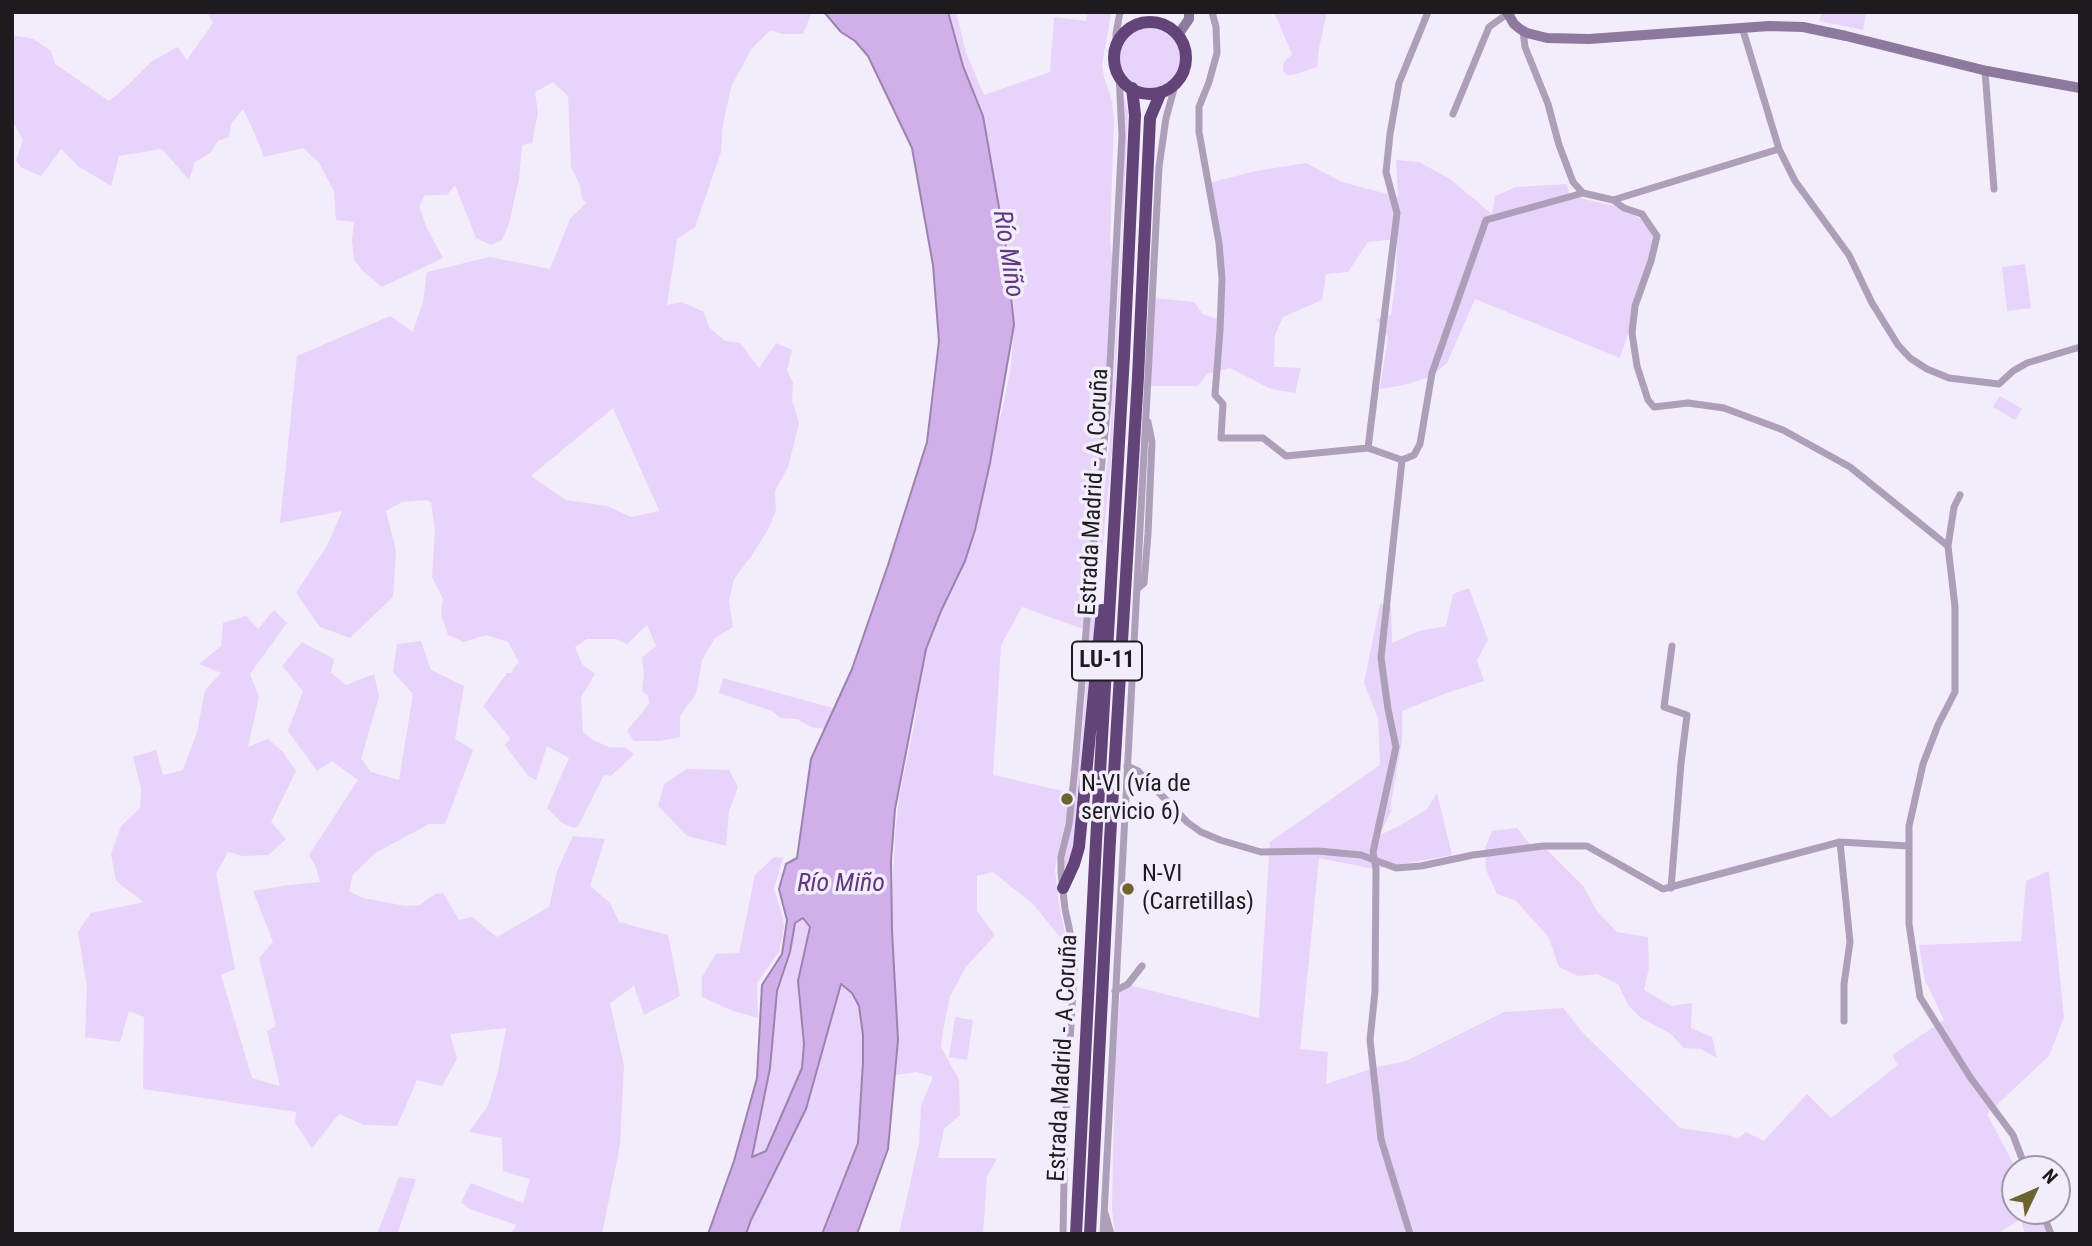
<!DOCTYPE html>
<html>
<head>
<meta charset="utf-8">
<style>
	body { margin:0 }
	#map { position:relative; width:2092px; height:1246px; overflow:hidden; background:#f3ecfa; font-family:"Roboto Condensed",sans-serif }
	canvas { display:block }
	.frame { position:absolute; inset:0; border:14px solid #1e1b20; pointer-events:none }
	.north { position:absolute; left:2001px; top:1155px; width:70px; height:70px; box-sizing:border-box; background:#f3ecfa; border:2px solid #9e98a3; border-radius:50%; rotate:46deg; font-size:19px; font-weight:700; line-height:28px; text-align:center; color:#1e1b20 }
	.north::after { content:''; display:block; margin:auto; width:24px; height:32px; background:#6d6330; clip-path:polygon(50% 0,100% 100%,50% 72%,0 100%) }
</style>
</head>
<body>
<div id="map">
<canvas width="2092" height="1246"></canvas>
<div class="frame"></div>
<div class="north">N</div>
</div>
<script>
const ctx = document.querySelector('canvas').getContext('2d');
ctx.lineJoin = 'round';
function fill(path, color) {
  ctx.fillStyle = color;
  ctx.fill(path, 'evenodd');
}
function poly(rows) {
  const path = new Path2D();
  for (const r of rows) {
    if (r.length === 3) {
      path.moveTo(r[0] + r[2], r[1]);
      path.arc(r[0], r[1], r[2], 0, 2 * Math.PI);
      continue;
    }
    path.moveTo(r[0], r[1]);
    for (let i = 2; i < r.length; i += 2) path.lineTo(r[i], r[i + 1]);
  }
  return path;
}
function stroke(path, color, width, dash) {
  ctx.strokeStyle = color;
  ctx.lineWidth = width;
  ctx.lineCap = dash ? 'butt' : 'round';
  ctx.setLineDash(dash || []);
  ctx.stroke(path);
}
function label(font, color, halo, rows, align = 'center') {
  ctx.font = font + ' "Roboto Condensed",sans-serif';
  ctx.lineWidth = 7;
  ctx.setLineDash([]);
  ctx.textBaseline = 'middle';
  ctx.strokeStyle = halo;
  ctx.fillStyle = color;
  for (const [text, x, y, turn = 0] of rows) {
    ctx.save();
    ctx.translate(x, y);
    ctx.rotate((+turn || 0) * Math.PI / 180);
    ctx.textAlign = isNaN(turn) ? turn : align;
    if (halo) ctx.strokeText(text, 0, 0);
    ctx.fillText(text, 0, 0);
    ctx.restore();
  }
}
fill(poly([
	[207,12,812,12,803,34,782,34,771,30,752,48,732,85,723,123,721,152,695,227,677,239,667,305,682,302,704,312,709,327,725,341,740,343,759,368,776,343,792,350,787,370,793,383,792,400,799,423,788,467,775,491,776,510,769,528,752,555,734,579,729,602,733,627,715,638,702,660,696,694,680,716,680,737,660,741,634,741,627,731,649,704,648,696,642,691,644,674,642,657,656,646,647,625,627,644,616,639,587,639,575,647,582,664,595,674,581,697,583,732,593,740,609,747,626,748,634,754,611,776,604,775,578,826,574,828,562,823,547,808,569,758,547,746,536,780,528,776,505,745,510,738,483,706,507,673,513,673,512,670,519,662,508,642,486,635,464,642,448,635,441,614,443,599,432,577,435,530,431,502,426,500,402,502,386,511,396,550,393,597,350,638,320,627,296,593,327,546,342,511,280,523,297,356,390,316,413,332,423,301,427,272,490,257,550,269,570,219,586,203,582,199,580,185,571,168,568,96,553,82,535,92,538,113,532,143,522,145,519,179,509,224,502,240,491,245,476,238,455,185,447,195,425,195,419,206,426,226,443,258,382,287,363,271,354,259,352,240,354,222,336,220,334,191,319,163,303,148,264,157,255,134,243,109,231,124,229,137,218,141,210,153,195,162,189,180,162,149,119,156,111,186,78,166,61,149,41,176,22,168,16,161,23,140,12,120,12,35,33,39,51,51,55,64,109,101,126,87,151,62,177,47,187,60,213,23],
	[613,408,659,510,659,511,631,517,607,506,566,500,531,476],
	[927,12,956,12,966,53,984,95,1050,72,1054,17,1086,21,1088,12,1111,14,1102,64,1104,77,1112,101,1114,120,1110,241,1113,263,1103,444,1085,582,1083,629,1022,607,1001,645,993,775,1067,792,1067,814,1055,869,1059,905,1068,947,1034,905,993,872,977,876,977,911,995,935,966,967,950,996,943,1031,941,1047,959,1080,960,1115,944,1129,938,1158,997,1158,987,1177,983,1234,899,1234,919,1143,921,1106,933,1077,916,1072,896,1075,898,1045,891,923,895,835,899,798,915,720,925,647,954,565,1002,411,1011,366,1014,326,1014,307,990,151,976,114],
	[1274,12,1327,12,1319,48,1317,67,1293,75,1286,75,1283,70,1284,62,1292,54],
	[1822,12,1866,12,1863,30,1819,21],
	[1150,58,30],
	[1124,97,1128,112,1127,137,1112,451,1085,723,1076,841,1067,869,1065,868,1064,863,1077,786,1085,700,1091,604,1110,438,1122,230,1122,99],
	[1396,160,1419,162,1450,179,1492,214,1495,196,1516,187,1567,184,1570,198,1580,198,1622,208,1648,223,1656,247,1620,358,1475,299,1447,363,1430,377,1404,385,1380,389,1388,337,1376,319,1391,315,1396,279,1397,239,1368,242,1348,272,1326,274,1322,300,1283,317,1275,335,1274,367,1301,368,1295,393,1271,389,1230,368,1207,374,1198,386,1149,386,1154,298,1194,302,1203,314,1223,321,1224,271,1209,183,1256,171,1306,163,1342,182,1398,197],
	[2025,264,2031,308,2007,311,2002,267],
	[2000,396,2022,409,2015,420,1993,407],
	[1469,588,1488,640,1477,660,1484,681,1444,694,1402,711,1402,740,1390,809,1392,809,1380,835,1399,826,1427,809,1437,793,1452,855,1374,869,1319,858,1300,1049,1328,1052,1326,1084,1377,1067,1406,1061,1504,1012,1563,1008,1584,1034,1680,1128,1728,1135,1738,1139,1746,1132,1764,1141,1807,1094,1831,1118,1898,1065,1892,1055,1944,1020,1925,980,1919,945,2021,941,2026,881,2049,871,2064,1017,2049,1056,1987,1114,2016,1169,2015,1211,2038,1211,2050,1234,2025,1234,2021,1219,1997,1234,1115,1234,1112,1209,1115,1063,1121,983,1259,1018,1270,842,1380,765,1378,718,1364,683,1380,604,1391,606,1392,643,1419,631,1446,626,1453,594],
	[274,610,287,623,250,674,259,697,248,747,268,739,283,752,296,771,271,822,286,839,269,855,243,856,228,852,216,874,235,969,221,975,252,1078,280,1086,267,1031,276,1026,259,958,273,942,253,891,288,885,320,882,316,867,309,855,358,780,332,761,317,771,288,731,303,691,282,666,302,642,334,659,331,673,346,685,374,674,379,697,361,759,371,772,399,780,413,694,393,672,397,644,421,641,431,670,464,686,455,739,473,750,445,824,429,824,377,852,353,874,349,891,363,898,406,906,420,905,435,894,443,893,459,920,472,917,497,937,549,907,557,871,573,836,605,839,590,886,610,903,619,922,668,935,680,996,644,1015,634,986,610,1003,624,1066,620,1145,602,1234,511,1234,516,1225,470,1209,461,1202,471,1183,523,1203,530,1179,503,1171,502,1138,469,1132,488,1106,498,1071,506,1028,450,1034,457,1059,442,1086,417,1080,397,1126,364,1125,339,1114,312,1148,295,1123,296,1112,143,1089,144,1017,129,1011,120,1042,85,1037,87,988,78,932,91,913,144,902,116,881,111,854,121,826,140,808,141,789,133,757,156,750,163,775,183,770,197,732,205,690,221,673,199,664,221,646,223,623,246,616,258,629],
	[723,678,833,708,825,729,811,727,797,719,781,718,772,711,719,693],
	[687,769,729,770,738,787,729,811,726,846,687,836,658,806,664,784],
	[1517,828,1529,843,1545,848,1583,886,1597,911,1617,932,1648,937,1649,968,1644,990,1672,1006,1692,1003,1691,1028,1712,1037,1717,1058,1701,1049,1684,1048,1671,1034,1641,1018,1628,1005,1618,984,1597,974,1578,976,1559,967,1548,936,1515,900,1497,894,1486,870,1485,848,1492,831],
	[774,857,783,858,774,889,783,918,784,927,779,952,757,983,758,1018,733,1011,702,997,702,977,716,954,739,953,755,875],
	[803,918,810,927,798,981,804,1044,802,1068,766,1151,752,1157,770,1068,777,991,790,952,795,923],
	[841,984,852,993,859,1006,863,1035,863,1062,858,1143,822,1234,746,1234,827,1029],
	[955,1017,973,1020,967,1060,949,1057],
	[399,1177,416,1179,398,1232,402,1234,377,1234]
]), '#e8d3fa');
const water = poly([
	[824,12,948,12,963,66,983,116,1006,247,1014,325,990,463,975,530,965,561,941,611,926,649,895,809,891,861,892,931,898,1040,888,1149,857,1234,822,1234,858,1143,863,1062,863,1035,859,1006,852,993,841,984,806,1109,751,1220,746,1234,708,1234,734,1161,757,1078,762,985,782,954,787,920,779,889,786,864,797,858,811,759,852,669,888,565,927,442,939,341,933,265,912,148,868,56,855,41,841,32,824,12],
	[803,918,810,927,798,981,804,1044,802,1068,766,1151,752,1157,770,1068,777,991,790,952,795,923,803,918]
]);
fill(water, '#d0afeb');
stroke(water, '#9b83ae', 2);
stroke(poly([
	[1212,12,1216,27,1217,53,1209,82,1199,107,1199,132,1219,243,1222,279,1220,330,1215,395,1223,404,1221,438,1263,438,1286,456,1368,448,1402,460,1381,658,1388,709,1396,747,1373,852,1376,869,1375,991,1370,1040,1381,1139,1410,1234],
	[1742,27,1779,149,1795,181,1849,255,1872,303,1898,345,1910,358,1927,369,1949,378,1999,384,2013,371,2027,363,2080,347],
	[1523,31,1525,47,1548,104,1559,145,1573,182,1583,193,1613,200,1624,208,1642,214,1657,236,1651,261,1635,306,1632,333,1637,366,1648,400,1654,407,1688,403,1724,408,1783,430,1850,467,1948,546,1955,607,1955,692,1938,725,1923,764,1909,826,1909,924,1920,997,1970,1077,2013,1135,2026,1169],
	[1116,46,1116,34,1120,12],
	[1985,71,1994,189],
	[1453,114,1489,27,1507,14],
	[1613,200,1779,149],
	[1368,448,1397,213,1386,172,1390,134,1399,83,1428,12],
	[1402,460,1414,455,1420,444,1432,373,1486,220,1583,193],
	[1948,546,1954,507,1960,495],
	[1137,589,1144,583,1148,534,1152,442,1148,422],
	[1127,766,1138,771,1145,778,1187,822,1201,832,1220,840,1261,852,1318,851,1361,855,1396,868,1421,866,1473,855,1543,846,1587,846,1663,889,1840,842,1909,846],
	[1840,842,1850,942,1844,984,1844,1021],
	[1671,888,1681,763,1687,715,1664,707,1672,646],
	[1115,991,1128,984,1142,966],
	[2042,1211,2051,1234],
	[1105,1213,1111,1234],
	[1063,1234,1065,1127,1075,955,1065,909,1061,873,1061,857,1069,824,1075,767,1091,570,1108,403,1122,136,1119,74],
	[1103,1234,1159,167,1166,118,1176,82]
]), '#ad9fb9', 7);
stroke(poly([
	[1507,12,1514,24,1520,29,1527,33,1547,38,1589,39,1769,26,1803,27,1846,36,1987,71,2080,88],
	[1178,35,1189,19,1189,12]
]), '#8d789e', 10);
stroke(poly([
	[1150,58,36],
	[1063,888,1074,864,1079,847,1102,610],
	[1076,1234,1096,842,1124,356,1135,115,1132,88],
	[1090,1234,1110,840,1138,377,1150,118,1161,92]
]), '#624479', 12);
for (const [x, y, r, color] of [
	[1067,799,7,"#6d6330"],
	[1128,889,7,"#6d6330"]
]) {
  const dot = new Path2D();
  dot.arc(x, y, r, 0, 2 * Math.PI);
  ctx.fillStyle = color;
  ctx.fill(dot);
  stroke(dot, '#f3ecfa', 2.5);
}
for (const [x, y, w] of [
	[1107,661,70]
]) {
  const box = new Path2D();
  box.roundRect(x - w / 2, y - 19.5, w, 39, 5);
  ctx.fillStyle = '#f3ecfa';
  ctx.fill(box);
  stroke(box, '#1e1b20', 2);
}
label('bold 23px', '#1e1b20', null, [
	["LU-11",1107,661]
]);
label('24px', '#1e1b20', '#f3ecfa', [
	["Estrada Madrid - A Coruña",1095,492,-87],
	["Estrada Madrid - A Coruña",1064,1058,-87]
]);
label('24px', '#1e1b20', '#f3ecfa', [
	["N-VI (vía de",1081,785],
	["servicio 6)",1081,813],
	["N-VI",1142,875],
	["(Carretillas)",1142,903]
], 'left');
label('italic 26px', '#61387f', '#f3ecfa', [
	["Río Miño",1007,254,81],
	["Río Miño",841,884]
]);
</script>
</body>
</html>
